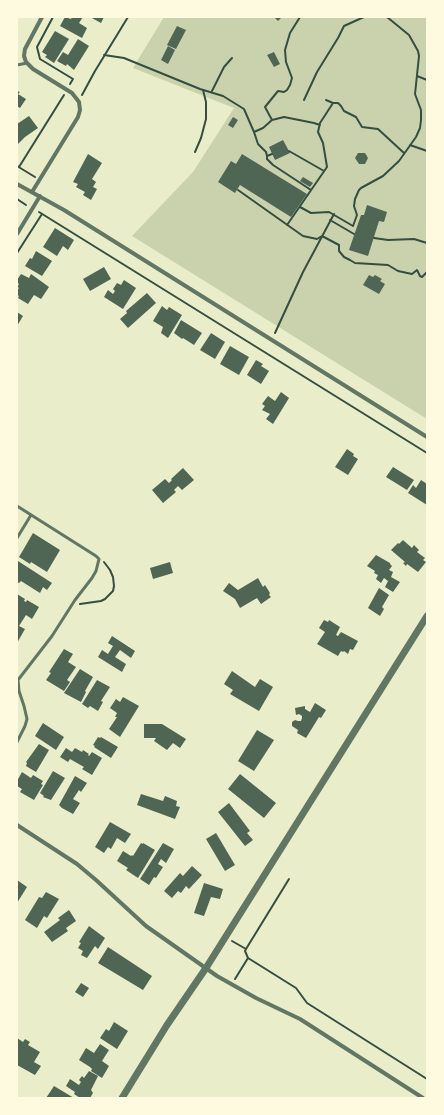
<!DOCTYPE html>
<html>
<head>
<meta charset="utf-8">
<style>
	body { margin:0 }
	#map { position:relative; width:444px; height:1115px; overflow:hidden; background:#e9edc9; font-family:Raleway,sans-serif }
	canvas { display:block }
	.frame { position:absolute; inset:0; border:18px solid #fefae0; pointer-events:none }
</style>
</head>
<body>
<div id="map">
<canvas width="444" height="1115"></canvas>
<div class="frame"></div>
</div>
<script>
const ctx = document.querySelector('canvas').getContext('2d');
ctx.lineJoin = 'round';
function fill(path, color) {
  ctx.fillStyle = color;
  ctx.fill(path, 'evenodd');
}
function poly(rows) {
  const path = new Path2D();
  for (const r of rows) {
    path.moveTo(r[0], r[1]);
    for (let i = 2; i < r.length; i += 2) path.lineTo(r[i], r[i + 1]);
  }
  return path;
}
function stroke(path, color, width, dash) {
  ctx.strokeStyle = color;
  ctx.lineWidth = width;
  ctx.lineCap = dash ? 'butt' : 'round';
  ctx.setLineDash(dash || []);
  ctx.stroke(path);
}
fill(poly([
	[164,17,427,17,427,419,132,236,193,172,234,108,133,68]
]), '#cad2ad');
fill(poly([
	[65,17,71,19,72,17,83,17,79,23,87,28,82,38,60,26],
	[90,17,104,17,101,23],
	[274,17,282,17,278,21],
	[177,26,186,30,176,49,167,45],
	[55,31,69,39,54,63,45,57,47,55,42,52],
	[78,39,89,46,74,70,67,64,66,66,57,61,63,52,68,55],
	[168,46,175,50,168,64,161,60],
	[274,52,280,64,274,67,267,55],
	[17,91,20,92,18,94,26,99,20,108,17,106],
	[29,116,38,128,25,137,17,145,17,124],
	[233,117,238,120,233,128,228,125],
	[283,140,290,153,275,160,269,147],
	[358,153,365,153,368,158,365,164,359,164,355,158],
	[88,154,102,163,92,179,96,182,93,187,97,189,91,200,83,195,85,192,76,187,78,184,73,182],
	[242,154,307,194,291,217,240,185,235,193,218,182,231,161,236,164],
	[303,177,313,183,310,187,300,181],
	[367,205,387,212,384,222,379,221,368,256,349,250,361,215,364,215],
	[55,228,74,240,68,250,63,246,57,256,43,247],
	[36,251,52,261,42,276,25,266,30,258,32,259],
	[104,267,111,279,90,291,83,279],
	[21,274,29,278,31,274,49,287,41,299,34,295,28,304,18,298,19,296,17,295,17,290,19,288,17,287,19,284,17,283,17,280],
	[369,275,373,277,375,275,382,279,380,281,385,284,379,294,363,285],
	[124,280,136,288,123,309,104,297,108,290,113,294,115,291,113,289,117,283,121,285],
	[147,293,156,303,128,328,120,319,127,313,126,311],
	[162,306,167,310,169,307,182,315,168,338,161,333,163,327,153,321],
	[17,312,23,316,17,326],
	[181,320,202,333,194,345,183,338,182,339,174,333],
	[211,333,225,342,215,359,200,350],
	[230,346,249,357,239,375,220,364],
	[256,360,263,364,261,366,269,371,261,384,247,375],
	[281,392,289,398,273,424,266,419,270,414,262,410,265,406,262,404,268,396,275,401],
	[347,449,354,454,353,456,358,459,348,475,335,467],
	[393,467,414,480,407,490,386,477],
	[183,468,194,480,182,490,178,486,174,490,176,492,163,503,152,490,165,479,169,483,172,480,171,479],
	[421,480,427,484,427,505,408,493,413,485,416,488],
	[33,533,60,550,47,572,31,562,30,564,19,557],
	[403,540,412,548,414,545,419,550,417,552,425,558,423,560,426,562,418,572,407,564,406,566,403,563,405,562,391,550,398,543,399,544],
	[376,555,390,563,390,564,392,566,389,570,393,572,391,577,400,582,393,592,385,587,388,581,384,578,381,583,376,579,378,575,374,573,375,571,367,566],
	[18,561,52,583,47,590,43,587,40,593,21,581,19,583,17,582],
	[170,562,173,573,153,579,150,568],
	[258,578,263,587,265,585,270,593,269,595,271,597,261,604,257,598,240,608,235,599,223,591,229,583,238,590],
	[379,588,389,595,382,607,384,609,380,616,368,608],
	[17,594,25,599,24,601,26,602,27,600,39,607,32,619,26,615,19,626,25,629,17,643],
	[324,620,328,622,329,620,340,627,336,635,338,636,341,632,358,641,353,650,350,649,348,654,344,651,343,652,341,651,338,656,317,644,325,632,319,628],
	[112,636,135,651,131,658,120,650,115,657,126,664,122,672,98,657,102,650,108,654,113,646,108,643],
	[64,649,73,654,68,662,76,667,67,680,70,682,64,691,46,680,51,673,49,672],
	[80,669,93,677,85,691,86,692,81,702,64,693],
	[232,671,255,687,260,679,273,687,259,711,230,694,233,690,224,684],
	[97,680,110,687,101,701,103,702,98,711,90,706,88,708,82,704],
	[123,697,139,706,120,737,109,729,117,717,115,717,117,713,110,708,116,699,120,702],
	[315,703,326,710,321,718,319,717,306,738,297,733,298,730,292,726,292,722,295,720,298,721,301,721,302,718,302,716,299,714,296,715,295,708,305,706,305,709,310,712],
	[43,723,64,737,56,750,35,736],
	[144,724,162,724,186,739,180,748,173,743,167,750,154,741,156,738,144,738],
	[257,730,274,740,254,771,238,761],
	[98,737,100,738,101,737,118,747,111,758,94,747,95,746,93,745],
	[39,744,49,750,36,772,26,766,27,763,26,762],
	[66,748,72,752,75,748,82,752,83,750,89,754,88,755,89,756,92,752,102,758,92,775,82,769,84,767,70,759,68,762,60,757],
	[53,771,65,778,51,800,43,797,44,796,40,793],
	[22,772,31,778,33,775,43,781,41,784,43,785,34,800,20,792,22,789,17,786,17,781],
	[240,774,276,803,264,818,228,789],
	[75,776,87,783,81,792,79,790,73,799,80,803,73,814,62,808,59,805],
	[141,794,163,801,165,796,177,801,176,806,180,807,175,819,137,805],
	[229,803,250,831,247,833,253,840,245,846,218,812],
	[110,822,131,834,125,843,117,838,111,849,108,847,104,853,95,847],
	[216,833,235,865,225,871,206,839],
	[141,843,143,844,143,843,155,850,138,878,126,870,128,868,117,861,123,851,131,856,132,855,133,856],
	[163,843,174,849,166,863,161,859,158,864,163,867,156,878,154,877,149,885,140,879],
	[192,866,202,875,189,889,186,886,181,893,178,891,172,898,164,891,180,873,183,876],
	[17,880,27,887,17,903],
	[204,883,223,889,220,899,211,897,204,916,194,913],
	[46,892,59,899,47,918,44,916,37,928,25,920,39,897,42,898],
	[69,910,76,921,66,928,68,931,52,942,44,932,60,920,58,918],
	[89,926,105,938,98,949,95,946,87,958,81,955,83,951,78,948,81,943,79,942],
	[108,947,152,976,143,990,98,963],
	[81,983,89,988,83,997,75,992],
	[114,1022,128,1031,117,1049,100,1038,106,1029,109,1031],
	[17,1038,23,1042,25,1039,30,1042,28,1045,40,1052,34,1062,41,1066,35,1075,17,1065],
	[100,1044,109,1050,102,1061,109,1066,102,1078,91,1071,92,1069,90,1067,79,1060,86,1048,94,1053],
	[89,1071,98,1076,91,1090,93,1093,90,1098,80,1098,74,1094,75,1092,66,1086,70,1079,79,1085,81,1082,79,1080,82,1076,84,1078],
	[54,1086,74,1098,46,1098]
]), '#4f6655');
stroke(poly([
	[53,17,37,47,40,59,73,79,70,84],
	[104,55,124,58,200,89,223,96,244,109,254,132],
	[417,76,427,80],
	[212,91,224,67,232,58],
	[82,95,95,71,128,17],
	[304,100,317,72,338,38,344,26,364,17],
	[326,100,333,103,338,103,341,106,344,111,356,117,362,127,378,129,404,153],
	[272,120,265,107,278,91,284,92,287,90,290,85,292,78,286,62,285,50,290,33,300,17],
	[410,145,427,151],
	[289,151,324,171],
	[195,152,201,138,206,119,206,102,203,90],
	[272,154,267,156,266,152,258,144,254,132,263,128,272,120,284,117,314,123,320,125],
	[267,156,267,159,273,165,311,190],
	[17,166,35,177],
	[19,167,64,95],
	[238,190,303,236,317,239,322,236,339,245,339,251,344,257,350,260,355,263,388,265,398,271,412,274,417,270,420,276,422,277,427,272],
	[17,199,26,205],
	[300,207,311,213,329,212,353,226,357,215,354,206,355,199,359,190,361,188,383,176,399,161,416,137,420,128,421,120,421,110,415,94,419,56,418,51,409,35,387,17],
	[39,212,427,453],
	[330,220,354,234],
	[287,225,327,167,323,143,318,132,320,123,333,103],
	[374,238,388,240,414,239,427,243],
	[17,253,42,214],
	[275,333,303,272,334,214],
	[80,604,101,601,105,599,113,591,114,586,113,577,110,570,104,562],
	[232,941,246,949,289,879],
	[248,958,296,988,307,1003,427,1079],
	[235,979,248,958,245,951,246,949]
]), '#344e41', 2);
stroke(poly([
	[17,65,27,63],
	[17,506,96,556,99,559,96,571,92,578,75,600,52,636,18,680,19,691,24,706,27,719,25,726,17,742],
	[17,538,31,515]
]), '#617663', 3);
stroke(poly([
	[17,184,64,210,427,437],
	[32,192,78,117,80,110,79,102,72,93,33,69,26,62,24,56,25,49,42,17],
	[17,234,40,196],
	[17,825,77,864,96,880,146,926,217,976,256,998,300,1019,423,1098]
]), '#617663', 4);
stroke(poly([
	[122,1098,167,1025,206,968,427,616]
]), '#617663', 7);
</script>
</body>
</html>
